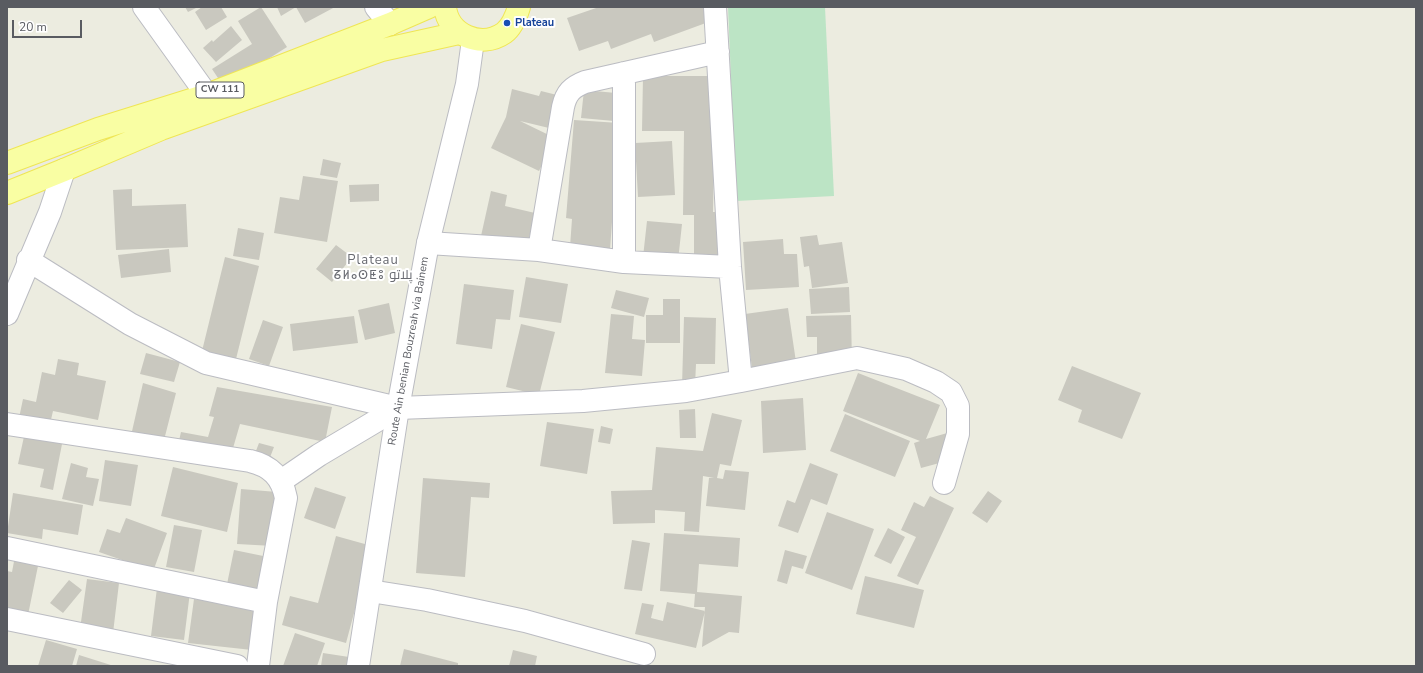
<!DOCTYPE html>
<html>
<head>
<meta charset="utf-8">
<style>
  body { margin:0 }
  #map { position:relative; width:1423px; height:673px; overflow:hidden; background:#ecece0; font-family:"Nunito Sans",sans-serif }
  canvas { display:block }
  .frame { position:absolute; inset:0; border:8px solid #595b61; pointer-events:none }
  .scale { position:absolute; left:12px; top:20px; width:70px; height:18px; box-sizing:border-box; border:2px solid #595b61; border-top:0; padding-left:5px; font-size:12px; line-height:14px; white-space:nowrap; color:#595b61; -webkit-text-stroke:3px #fff; paint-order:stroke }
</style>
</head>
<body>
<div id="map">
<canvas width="1423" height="673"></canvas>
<div class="frame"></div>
<div class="scale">20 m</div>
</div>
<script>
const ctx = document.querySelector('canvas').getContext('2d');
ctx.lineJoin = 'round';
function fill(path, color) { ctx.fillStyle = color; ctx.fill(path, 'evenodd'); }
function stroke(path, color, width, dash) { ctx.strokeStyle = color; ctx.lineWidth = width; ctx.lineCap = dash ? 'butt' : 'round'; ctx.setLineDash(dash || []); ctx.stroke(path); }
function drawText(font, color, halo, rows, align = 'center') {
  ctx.font = font + ' "Nunito Sans",Cairo,"Noto Sans Tifinagh",sans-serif'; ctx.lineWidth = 4; ctx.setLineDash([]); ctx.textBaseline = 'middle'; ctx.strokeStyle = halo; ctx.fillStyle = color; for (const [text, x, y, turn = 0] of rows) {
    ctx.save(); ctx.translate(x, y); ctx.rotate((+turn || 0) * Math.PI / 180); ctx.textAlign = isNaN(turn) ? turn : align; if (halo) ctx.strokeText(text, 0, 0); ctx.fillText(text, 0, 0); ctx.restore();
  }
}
const green = new Path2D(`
  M 728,7 L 825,7 L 834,196 L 736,201 Z`);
const building = new Path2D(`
  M 185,7 L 198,7 L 188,12 Z
  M 202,7 L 221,7 L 227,17 L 206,30 L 195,12 Z
  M 261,7 L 287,47 L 224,87 L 212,69 L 252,44 L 238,21 Z
  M 277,7 L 335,7 L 305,23 L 296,7 L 281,16 Z
  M 599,7 L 709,7 L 714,20 L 654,42 L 651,34 L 611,49 L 608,41 L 579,51 L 567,18 Z
  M 231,26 L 242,40 L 216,62 L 203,48 L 212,40 L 213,42 Z
  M 643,76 L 715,76 L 713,212 L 723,212 L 722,256 L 694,256 L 694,215 L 683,215 L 684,131 L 642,131 Z
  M 512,89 L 539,96 L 541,91 L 557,95 L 549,128 L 520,121 L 555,138 L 539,171 L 491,148 L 506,117 Z
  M 584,90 L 616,93 L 614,121 L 581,118 Z
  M 574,120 L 619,123 L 610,250 L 570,247 L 572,219 L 566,218 Z
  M 672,141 L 675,195 L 638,197 L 635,143 Z
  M 323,159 L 341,163 L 337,178 L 320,175 Z
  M 303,176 L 338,181 L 327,242 L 274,233 L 280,197 L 299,200 Z
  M 379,184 L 379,201 L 350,202 L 349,185 Z
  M 132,189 L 132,206 L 186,204 L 188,247 L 116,250 L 113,190 Z
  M 491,191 L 507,195 L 505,206 L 535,213 L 527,247 L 481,236 Z
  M 647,221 L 682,224 L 678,261 L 643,257 Z
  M 238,228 L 264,233 L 259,260 L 233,256 Z
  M 817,235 L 819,245 L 842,242 L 848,283 L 812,288 L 809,266 L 804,267 L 800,237 Z
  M 783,239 L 784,254 L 797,254 L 799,287 L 746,290 L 743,242 Z
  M 336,245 L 352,257 L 332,282 L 316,269 Z
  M 169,249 L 171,272 L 121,278 L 118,255 Z
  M 225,257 L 259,266 L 236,359 L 202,351 Z
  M 526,277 L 568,284 L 561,323 L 519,317 Z
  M 464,284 L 514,290 L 510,320 L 496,319 L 492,349 L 456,344 Z
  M 849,287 L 850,312 L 811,314 L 809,289 Z
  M 616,290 L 649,298 L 644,317 L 611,308 Z
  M 663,299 L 680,299 L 680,343 L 646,343 L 646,315 L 663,315 Z
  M 389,303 L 395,333 L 365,340 L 358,310 Z
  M 788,308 L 796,362 L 752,368 L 745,314 Z
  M 611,314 L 634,316 L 632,339 L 645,340 L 642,376 L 605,373 Z
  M 851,315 L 852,364 L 817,365 L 817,337 L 807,337 L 806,316 Z
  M 354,316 L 358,343 L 293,351 L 290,324 Z
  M 684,317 L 716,318 L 715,364 L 696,364 L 695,386 L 682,386 Z
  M 263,320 L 283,327 L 269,366 L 249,359 Z
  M 521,324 L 555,332 L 539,395 L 506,387 Z
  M 146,353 L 180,362 L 174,382 L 140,374 Z
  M 58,359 L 79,363 L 77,375 L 106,381 L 98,420 L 53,411 L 50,424 L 19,418 L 23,399 L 36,402 L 42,372 L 55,375 Z
  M 1072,366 L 1141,393 L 1122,439 L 1078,422 L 1082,410 L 1058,400 Z
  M 858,373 L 940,405 L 926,439 L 951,432 L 958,458 L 921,468 L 914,443 L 920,441 L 843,411 Z
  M 143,383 L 176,393 L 163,444 L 130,440 Z
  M 217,387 L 332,407 L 325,442 L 240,424 L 231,455 L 178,445 L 181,432 L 208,437 L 214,417 L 209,416 Z
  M 803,398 L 806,450 L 763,453 L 761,401 Z
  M 695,409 L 696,438 L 680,438 L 679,410 Z
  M 712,413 L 742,420 L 731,466 L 720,464 L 717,478 L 723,479 L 725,470 L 749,472 L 745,510 L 706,506 L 709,478 L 714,478 L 703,476 L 699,532 L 684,531 L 685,512 L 655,510 L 655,523 L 613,524 L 611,491 L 652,490 L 656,447 L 703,451 Z
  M 845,414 L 910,441 L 895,477 L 830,451 Z
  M 547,422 L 594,429 L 587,474 L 540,466 Z
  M 601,426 L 613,429 L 610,444 L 598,442 Z
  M 25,432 L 63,439 L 53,490 L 40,487 L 44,469 L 18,464 Z
  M 259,443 L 274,447 L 269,460 L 254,456 Z
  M 105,460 L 138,465 L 131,506 L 99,501 Z
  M 71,463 L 88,468 L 86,477 L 99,479 L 93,506 L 62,499 Z
  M 810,463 L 838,474 L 827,505 L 811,499 L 798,533 L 778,526 L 787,500 L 795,503 Z
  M 173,467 L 238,483 L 227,532 L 161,516 Z
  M 423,478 L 490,483 L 489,498 L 471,497 L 465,577 L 416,573 Z
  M 315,487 L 346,497 L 335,529 L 304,518 Z
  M 241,489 L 277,492 L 273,546 L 237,544 Z
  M 988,491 L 1002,501 L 987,523 L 972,513 Z
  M 13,493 L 83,505 L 78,535 L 43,529 L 42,539 L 7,533 Z
  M 930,496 L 954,508 L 918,585 L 897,576 L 916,537 L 901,530 L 914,502 L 924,507 Z
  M 827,512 L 874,529 L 852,590 L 805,573 Z
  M 126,518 L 167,533 L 151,577 L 123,567 L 125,561 L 99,552 L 107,529 L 120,533 Z
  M 174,525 L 202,530 L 194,572 L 166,567 Z
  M 888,528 L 905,537 L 891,564 L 874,556 Z
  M 664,533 L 740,538 L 738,567 L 699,564 L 697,592 L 742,596 L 739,633 L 729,632 L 702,647 L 705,607 L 694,607 L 695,594 L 660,591 Z
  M 336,536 L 372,546 L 346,643 L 282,625 L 290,596 L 318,603 Z
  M 632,540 L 650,543 L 642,591 L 624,589 Z
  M 234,550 L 268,557 L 260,596 L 226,589 Z
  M 785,550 L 807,556 L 803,569 L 792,566 L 787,584 L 777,581 Z
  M 15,556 L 39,561 L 28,615 L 7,611 L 7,571 L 12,572 Z
  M 865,576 L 924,590 L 914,628 L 856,614 Z
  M 87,579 L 119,583 L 113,633 L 80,629 Z
  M 69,580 L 82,590 L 63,613 L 50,603 Z
  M 157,588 L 190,592 L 184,640 L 151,636 Z
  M 194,599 L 258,608 L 252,650 L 188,643 Z
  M 667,602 L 705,611 L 696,648 L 635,634 L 642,603 L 654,605 L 651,618 L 663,621 Z
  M 295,633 L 325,643 L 317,666 L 283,666 Z
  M 46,640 L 77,649 L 72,666 L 38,666 Z
  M 404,649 L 458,663 L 458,666 L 400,666 Z
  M 513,650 L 537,656 L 535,666 L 509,666 Z
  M 323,653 L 349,657 L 348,666 L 321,666 Z
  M 79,655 L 114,666 L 76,666 Z`);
const minor = new Path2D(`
  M 144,7 L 207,95
  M 376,7 L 390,24
  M 428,243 L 539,250 L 624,262 L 730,267
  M 539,250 L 563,107 C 566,93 572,87 585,82 L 718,52
  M 28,260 L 130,324 L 206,363 L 398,408 L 583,401 L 686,391 L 741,381 L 730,267 L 715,7
  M 624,262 L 624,73
  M 7,314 L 50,212 L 64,170
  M 741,381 L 857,358 L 906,369 L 936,382 L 951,392 L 958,406 L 958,434 L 944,483
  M 7,424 L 250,461 C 271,466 282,477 286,498 L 266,602 L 258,666
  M 281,481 L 319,455 L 398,408
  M 7,548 L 266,602
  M 370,591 L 427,600 L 525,621 L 644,654
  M 7,619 L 237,666`);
const tertiary = new Path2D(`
  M 358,666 L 398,408 L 428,243 L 467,84 L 473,40`);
const primary = new Path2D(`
  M 445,7 C 448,35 481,49 504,33 C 512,27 516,17 519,7
  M 7,163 L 98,129 L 207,95 L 390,24 L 429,7
  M 7,193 L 64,170 L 161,129 L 382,50 L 459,33`);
const markers = [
  [507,23,4,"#1a4fb4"]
];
const shields = [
  [220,90,48]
];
const shieldNames = [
  ["CW 111",220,90]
];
const transitNames = [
  ["Plateau",515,23]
];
const streetNames = [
  ["Route Ain benian Bouzreah via Bainem",409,351,-80]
];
const quarterNames = [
  ["Plateau",373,261],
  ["ⵒⵍⴰⵙⵟⵓ پلاتو",373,276]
];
fill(green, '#bce4c5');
fill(building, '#c9c8bf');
stroke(minor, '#bbbcc2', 24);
stroke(tertiary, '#bbbcc2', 24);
stroke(primary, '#efe655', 24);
stroke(minor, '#fff', 22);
stroke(tertiary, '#fff', 22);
stroke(primary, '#f9fea3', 22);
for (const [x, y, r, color] of markers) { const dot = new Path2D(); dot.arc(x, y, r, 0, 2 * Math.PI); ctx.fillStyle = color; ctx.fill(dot); stroke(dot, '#fff', 1.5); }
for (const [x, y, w] of shields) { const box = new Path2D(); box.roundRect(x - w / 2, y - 8, w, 16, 3); ctx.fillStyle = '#fff'; ctx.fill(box); stroke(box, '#595b61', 1); }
drawText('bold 10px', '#595b61', null, shieldNames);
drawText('bold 11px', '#164399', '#fff', transitNames, 'left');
drawText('11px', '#595b61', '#fff', streetNames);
ctx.letterSpacing = '1px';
drawText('13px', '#6a6c73', '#fff', quarterNames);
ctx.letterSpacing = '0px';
</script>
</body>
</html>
